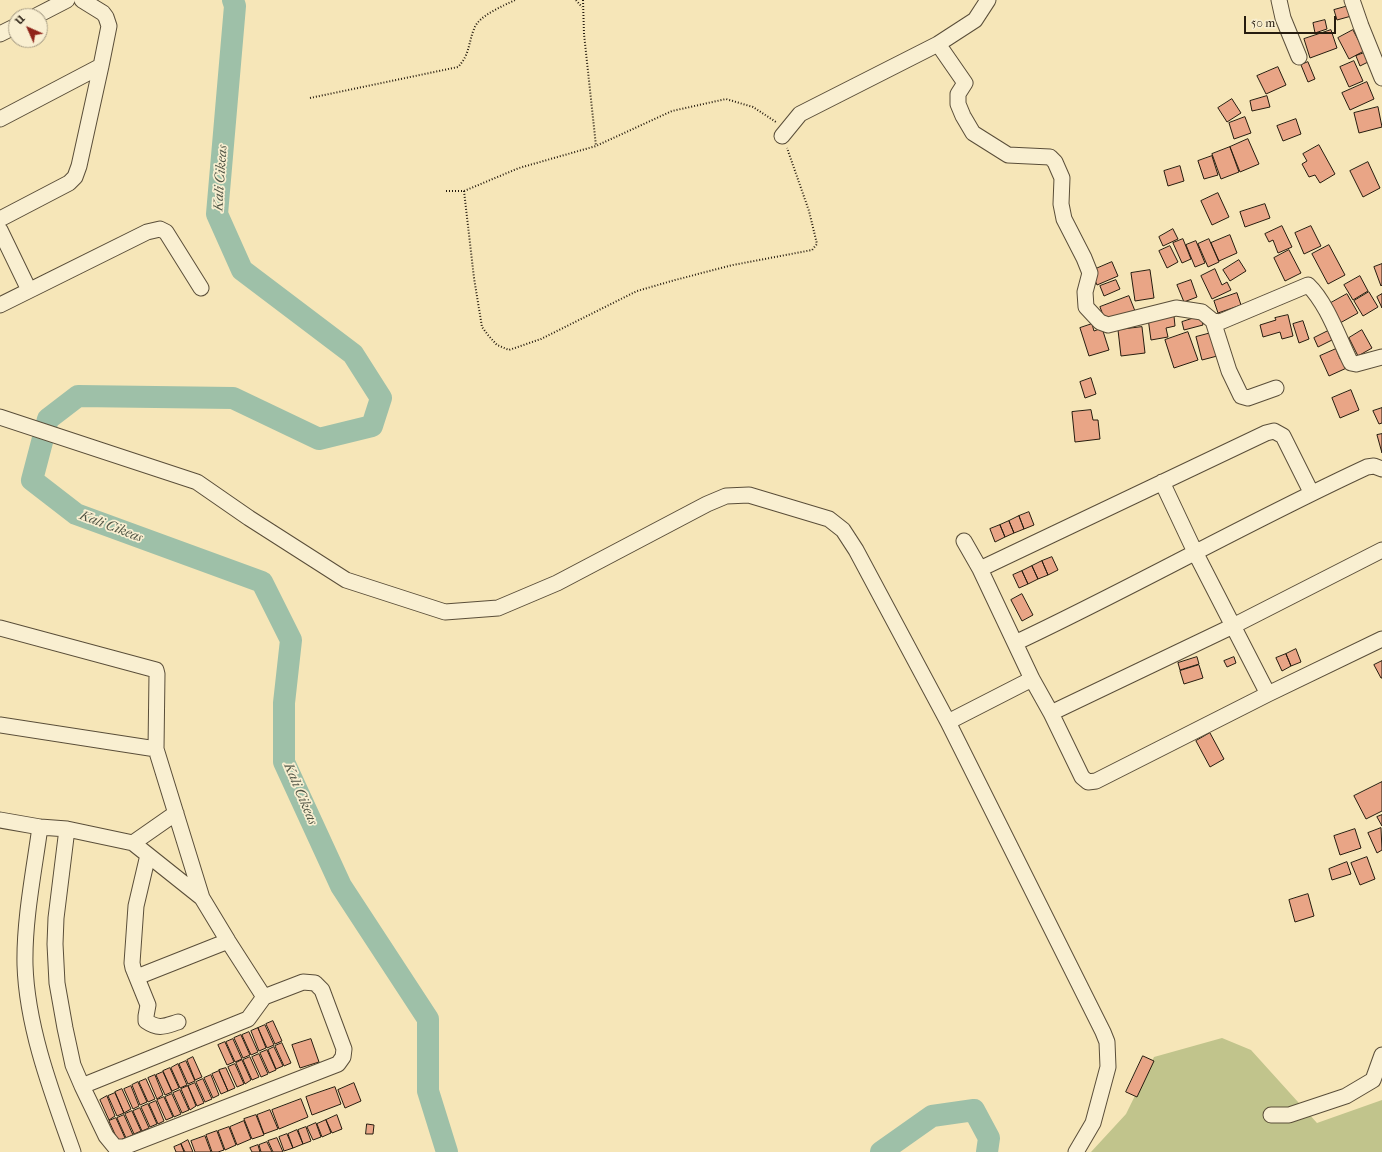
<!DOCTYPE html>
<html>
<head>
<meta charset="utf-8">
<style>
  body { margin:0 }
  #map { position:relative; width:1382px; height:1152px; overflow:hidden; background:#f6e6b8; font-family:"IM FELL French Canon",serif }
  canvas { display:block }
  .north { position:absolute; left:8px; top:8px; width:40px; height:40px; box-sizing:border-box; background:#f9efd1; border:1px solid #a59b83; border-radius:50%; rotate:315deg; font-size:11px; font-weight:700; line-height:16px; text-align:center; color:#261c0f }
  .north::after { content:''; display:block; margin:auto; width:14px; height:18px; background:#8f2418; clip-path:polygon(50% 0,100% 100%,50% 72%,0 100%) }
  .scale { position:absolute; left:1244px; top:16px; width:92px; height:18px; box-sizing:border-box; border:2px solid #261c0f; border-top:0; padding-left:5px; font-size:12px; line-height:14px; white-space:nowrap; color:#261c0f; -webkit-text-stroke:3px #f9efd1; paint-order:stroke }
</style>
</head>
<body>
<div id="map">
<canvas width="1382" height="1152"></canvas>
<div class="north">U</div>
<div class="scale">50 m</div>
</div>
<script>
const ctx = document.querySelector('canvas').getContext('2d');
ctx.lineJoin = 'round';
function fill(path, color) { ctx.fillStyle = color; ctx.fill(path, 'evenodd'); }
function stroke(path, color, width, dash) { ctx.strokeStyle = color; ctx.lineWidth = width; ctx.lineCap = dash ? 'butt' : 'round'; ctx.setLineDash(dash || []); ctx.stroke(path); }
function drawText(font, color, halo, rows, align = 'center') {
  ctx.font = font + ' "IM FELL French Canon",serif'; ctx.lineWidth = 3.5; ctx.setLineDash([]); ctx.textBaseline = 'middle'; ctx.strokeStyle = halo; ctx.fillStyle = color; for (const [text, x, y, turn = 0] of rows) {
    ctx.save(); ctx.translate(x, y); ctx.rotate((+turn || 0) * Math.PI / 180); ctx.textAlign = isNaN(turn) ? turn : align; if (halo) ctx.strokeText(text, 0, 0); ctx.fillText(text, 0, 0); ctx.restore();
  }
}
const green = new Path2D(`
  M 1222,1038 L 1251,1050 L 1317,1123 L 1382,1100 L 1382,1152 L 1091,1152 L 1126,1114 L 1154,1057 Z`);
const river = new Path2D(`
  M 233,0 L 235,6 L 217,214 L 242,270 L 353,354 L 381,398 L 372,426 L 319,439 L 233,398 L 78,396 L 48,419 L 32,480 L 76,514 L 262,582 L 291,640 L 284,703 L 284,762 L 341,886 L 428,1019 L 428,1091 L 447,1152
  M 881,1152 L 932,1116 L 974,1110 L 989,1138 L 987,1152`);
const building = new Path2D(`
  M 1352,5 L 1355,15 L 1337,20 L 1334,10 Z
  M 1325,20 L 1327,29 L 1315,33 L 1313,23 Z
  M 1331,30 L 1337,48 L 1310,58 L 1304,39 Z
  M 1353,30 L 1364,51 L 1349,59 L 1338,38 Z
  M 1364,53 L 1368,62 L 1360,66 L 1356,56 Z
  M 1354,61 L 1363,81 L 1349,87 L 1340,67 Z
  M 1308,62 L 1315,79 L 1308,82 L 1301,65 Z
  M 1278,67 L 1286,85 L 1266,94 L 1257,76 Z
  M 1367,82 L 1374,99 L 1350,110 L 1342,93 Z
  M 1267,96 L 1270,107 L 1252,111 L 1250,101 Z
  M 1232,99 L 1241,113 L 1227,122 L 1218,108 Z
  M 1378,107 L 1382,127 L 1359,133 L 1354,113 Z
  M 1245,117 L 1251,133 L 1234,139 L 1229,123 Z
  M 1296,119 L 1301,134 L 1283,141 L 1277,126 Z
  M 1248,139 L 1259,164 L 1240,172 L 1230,147 Z
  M 1319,145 L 1335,174 L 1320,183 L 1315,175 L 1309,177 L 1302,164 L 1307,161 L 1303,154 Z
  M 1230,147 L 1239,172 L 1221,179 L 1212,154 Z
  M 1212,156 L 1218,175 L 1204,179 L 1198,161 Z
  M 1368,162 L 1380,188 L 1363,197 L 1350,171 Z
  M 1180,166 L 1184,181 L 1168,186 L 1164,171 Z
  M 1218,193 L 1229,217 L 1212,225 L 1201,201 Z
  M 1265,204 L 1270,218 L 1245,227 L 1240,212 Z
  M 1282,226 L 1292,247 L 1278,253 L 1273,240 L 1269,242 L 1265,234 Z
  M 1311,226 L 1321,246 L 1304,254 L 1295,233 Z
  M 1173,229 L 1178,239 L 1163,246 L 1159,237 Z
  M 1230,235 L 1237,253 L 1219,261 L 1211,243 Z
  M 1183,239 L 1191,259 L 1182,263 L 1173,243 Z
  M 1209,239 L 1219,262 L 1208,267 L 1198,244 Z
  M 1196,241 L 1205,263 L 1195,267 L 1186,245 Z
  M 1329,245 L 1345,275 L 1328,284 L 1312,254 Z
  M 1170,246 L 1178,262 L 1167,268 L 1159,251 Z
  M 1289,250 L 1301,273 L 1285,281 L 1274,258 Z
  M 1239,260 L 1246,271 L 1230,281 L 1223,270 Z
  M 1112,262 L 1118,276 L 1097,285 L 1091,271 Z
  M 1382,264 L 1382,285 L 1381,286 L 1374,267 Z
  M 1215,269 L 1222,285 L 1227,282 L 1231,290 L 1212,299 L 1201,276 Z
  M 1150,270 L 1154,298 L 1135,301 L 1131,273 Z
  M 1360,276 L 1368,291 L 1353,300 L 1344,285 Z
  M 1116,280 L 1120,289 L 1104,296 L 1100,286 Z
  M 1191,280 L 1197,297 L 1184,302 L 1177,285 Z
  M 1369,292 L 1378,307 L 1363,316 L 1354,301 Z
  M 1237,293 L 1241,305 L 1218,313 L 1214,301 Z
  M 1347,294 L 1358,313 L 1340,323 L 1329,304 Z
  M 1382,294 L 1382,308 L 1377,297 Z
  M 1129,296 L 1135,311 L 1106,323 L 1100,307 Z
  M 1288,315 L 1293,336 L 1282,339 L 1280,332 L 1263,337 L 1260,325 L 1276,320 L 1275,318 Z
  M 1174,316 L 1175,326 L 1166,328 L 1168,337 L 1151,340 L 1148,318 Z
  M 1201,316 L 1203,325 L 1184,330 L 1182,322 Z
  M 1303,321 L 1309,339 L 1299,343 L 1293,324 Z
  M 1092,324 L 1094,331 L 1102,328 L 1109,350 L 1089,356 L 1080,328 Z
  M 1142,327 L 1145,353 L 1121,356 L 1118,330 Z
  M 1362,330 L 1372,348 L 1358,356 L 1349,338 Z
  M 1328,331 L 1332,340 L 1318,347 L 1314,338 Z
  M 1188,332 L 1198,360 L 1174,368 L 1165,340 Z
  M 1215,332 L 1221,355 L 1202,360 L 1196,337 Z
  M 1336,349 L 1340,359 L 1346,356 L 1351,366 L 1329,376 L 1320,356 Z
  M 1091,378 L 1096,394 L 1085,398 L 1080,382 Z
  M 1351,390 L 1359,410 L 1340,418 L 1332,398 Z
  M 1382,408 L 1382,423 L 1379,424 L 1373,411 Z
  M 1091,410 L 1093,420 L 1098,420 L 1100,439 L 1075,442 L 1072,412 Z
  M 1382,434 L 1382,453 L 1377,435 Z
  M 1029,512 L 1034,525 L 1024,529 L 1019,516 Z
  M 1019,516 L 1024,529 L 1014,533 L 1009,521 Z
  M 1009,521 L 1014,533 L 1005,537 L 1000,525 Z
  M 1000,525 L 1005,537 L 995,542 L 990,529 Z
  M 1052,557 L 1058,570 L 1048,575 L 1042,561 Z
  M 1042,561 L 1048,575 L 1038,579 L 1032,566 Z
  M 1032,566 L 1038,579 L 1028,584 L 1022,571 Z
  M 1022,571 L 1028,584 L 1019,588 L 1013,575 Z
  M 1022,594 L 1033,615 L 1022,621 L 1011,600 Z
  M 1296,649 L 1301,662 L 1291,666 L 1286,654 Z
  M 1286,654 L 1291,666 L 1282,671 L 1276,658 Z
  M 1197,657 L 1199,664 L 1180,670 L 1178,663 Z
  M 1234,657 L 1236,663 L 1227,667 L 1224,661 Z
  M 1382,661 L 1382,678 L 1381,678 L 1374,665 Z
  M 1199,665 L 1203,678 L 1184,684 L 1180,671 Z
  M 1210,733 L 1224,759 L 1210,767 L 1196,741 Z
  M 1382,782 L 1382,811 L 1366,819 L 1354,796 Z
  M 1382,815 L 1382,826 L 1377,817 Z
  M 1381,828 L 1382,850 L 1377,853 L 1368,833 Z
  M 1355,829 L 1361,848 L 1340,855 L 1334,836 Z
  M 1367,857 L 1375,879 L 1360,885 L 1351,863 Z
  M 1347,862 L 1351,874 L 1332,880 L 1329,869 Z
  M 1308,894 L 1314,916 L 1295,922 L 1289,900 Z
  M 273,1021 L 282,1041 L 275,1044 L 266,1024 Z
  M 265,1025 L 274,1045 L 267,1048 L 258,1028 Z
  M 258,1028 L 266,1048 L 259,1051 L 251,1031 Z
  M 249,1032 L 258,1052 L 251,1055 L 242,1035 Z
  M 241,1035 L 250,1055 L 243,1058 L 234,1038 Z
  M 233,1039 L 242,1059 L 235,1062 L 226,1042 Z
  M 311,1039 L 319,1062 L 300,1068 L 292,1045 Z
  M 225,1042 L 234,1062 L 227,1065 L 218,1045 Z
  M 282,1043 L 291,1063 L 284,1066 L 275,1046 Z
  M 274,1047 L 283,1066 L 276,1069 L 268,1050 Z
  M 267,1050 L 276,1070 L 269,1073 L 260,1053 Z
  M 259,1054 L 268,1074 L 261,1077 L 252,1057 Z
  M 1143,1056 L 1154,1061 L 1137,1097 L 1126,1092 Z
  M 193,1057 L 202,1077 L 195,1080 L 187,1060 Z
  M 250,1057 L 259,1077 L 252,1080 L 243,1060 Z
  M 242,1060 L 251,1080 L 245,1084 L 236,1063 Z
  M 186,1061 L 195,1081 L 188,1084 L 179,1064 Z
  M 178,1064 L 187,1085 L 180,1088 L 171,1068 Z
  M 235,1064 L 244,1084 L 237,1087 L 228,1067 Z
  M 170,1068 L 179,1088 L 172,1091 L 163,1071 Z
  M 226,1068 L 235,1088 L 228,1091 L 219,1070 Z
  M 219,1071 L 228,1091 L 221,1094 L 212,1074 Z
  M 163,1072 L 172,1092 L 165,1095 L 156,1075 Z
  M 155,1075 L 163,1095 L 157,1099 L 148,1078 Z
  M 211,1075 L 219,1095 L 213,1098 L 204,1078 Z
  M 146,1079 L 155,1099 L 148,1102 L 139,1082 Z
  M 203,1079 L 212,1099 L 205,1102 L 196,1082 Z
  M 138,1082 L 147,1102 L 140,1105 L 132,1085 Z
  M 195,1083 L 204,1103 L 197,1106 L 188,1086 Z
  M 354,1083 L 361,1101 L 345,1108 L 338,1090 Z
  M 131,1086 L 139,1106 L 133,1109 L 124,1089 Z
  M 188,1086 L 196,1106 L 190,1110 L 181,1089 Z
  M 335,1087 L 341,1104 L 312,1115 L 306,1097 Z
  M 122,1089 L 131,1109 L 124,1113 L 115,1092 Z
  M 180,1090 L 189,1110 L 182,1113 L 173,1093 Z
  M 115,1093 L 124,1113 L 117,1116 L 108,1096 Z
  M 172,1094 L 181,1114 L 174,1117 L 165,1097 Z
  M 107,1096 L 115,1116 L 109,1120 L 100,1100 Z
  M 164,1097 L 173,1117 L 166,1120 L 157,1100 Z
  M 301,1099 L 308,1117 L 279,1129 L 272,1110 Z
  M 156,1101 L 164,1121 L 158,1124 L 149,1104 Z
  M 148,1104 L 157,1124 L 150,1127 L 141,1107 Z
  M 140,1108 L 149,1128 L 142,1131 L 133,1111 Z
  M 270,1110 L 278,1129 L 264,1134 L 257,1115 Z
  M 132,1111 L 141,1131 L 134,1134 L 125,1114 Z
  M 124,1115 L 133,1135 L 126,1138 L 117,1118 Z
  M 256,1115 L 264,1135 L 252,1139 L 244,1119 Z
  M 337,1115 L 342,1129 L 332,1133 L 326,1120 Z
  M 116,1118 L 125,1138 L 118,1141 L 109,1121 Z
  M 326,1120 L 331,1133 L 322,1137 L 317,1124 Z
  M 244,1121 L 251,1139 L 237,1145 L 230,1127 Z
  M 316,1123 L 321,1137 L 313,1140 L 307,1127 Z
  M 367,1124 L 374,1125 L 373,1134 L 366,1134 Z
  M 229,1127 L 236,1145 L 225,1150 L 218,1131 Z
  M 306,1127 L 311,1141 L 303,1144 L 298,1130 Z
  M 297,1130 L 303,1144 L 293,1148 L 288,1134 Z
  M 217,1131 L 224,1150 L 218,1152 L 212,1152 L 206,1135 Z
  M 287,1134 L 293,1148 L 284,1151 L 279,1137 Z
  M 205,1136 L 211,1152 L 195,1152 L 191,1141 Z
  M 277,1138 L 283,1152 L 273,1152 L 268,1141 Z
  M 188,1140 L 193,1152 L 185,1152 L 181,1144 Z
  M 267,1142 L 272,1152 L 261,1152 L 259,1145 Z
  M 181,1144 L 184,1152 L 176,1152 L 174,1147 Z
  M 258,1145 L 260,1152 L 252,1152 L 250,1148 Z`);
const path = new Path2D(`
  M 576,0 L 582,7
  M 583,0 L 584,34 L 596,146
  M 310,98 L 458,67 C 470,54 468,44 474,29 C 478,16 503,6 515,0
  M 446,191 L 464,191 L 519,168 L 596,146 L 672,111 L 726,99 L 753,107 L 776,122
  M 464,191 L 474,278 L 482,327 L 488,335 L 497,345 L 509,350 L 541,339 L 637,291 L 675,280 L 733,265 L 812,250 L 817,244 L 809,211 L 787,148`);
const minor = new Path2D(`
  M 1279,0 L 1283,18 L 1299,57
  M 1352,0 L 1361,26 L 1382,78
  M 36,16 L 67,0
  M 0,34 L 16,26
  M 938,44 L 965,83 L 958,94 L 958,104 L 963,116 L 973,133 L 1008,155 L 1050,157 L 1055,162 L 1062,178 L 1061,204 L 1064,219 L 1084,258 L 1090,273 L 1085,292 L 1086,307 L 1100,322 L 1108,325 L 1176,308 L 1202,312 L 1213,321 L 1220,322 L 1308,285 C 1327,303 1339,339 1351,363 L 1356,364 L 1382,357
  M 0,119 L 101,66
  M 782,136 L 800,114 L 938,44 L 975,20 L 988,0
  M 0,219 L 69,183 L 75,177 L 79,166 L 101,66 L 109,26 L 106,17 L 103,13 L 82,0
  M 0,230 L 29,290
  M 0,305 L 147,232 L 160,229 L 166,232 L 201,288
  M 1213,321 L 1229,371 L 1241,396 L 1248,398 L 1276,388
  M 0,417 L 197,482 L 249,518 L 346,580 L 445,612 L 498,608 L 557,583 L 707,504 L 726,496 L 749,495 L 829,519 L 843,530 L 856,550 L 948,722 L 1103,1032 L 1107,1042 L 1108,1067 L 1093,1123 L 1076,1152
  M 1162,482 L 1195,552 L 1268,694
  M 964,541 L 980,569 L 1032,679 L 1051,713 L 1082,777 L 1088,782 L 1096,781 L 1268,694 L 1382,639
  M 980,569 L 1266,433 L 1274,431 L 1283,436 L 1311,492
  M 0,628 L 156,670 L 157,674 L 156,749 L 202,898 L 228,941 L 264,997
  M 1015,643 C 1134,587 1248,522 1367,467 L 1374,466 L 1382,469
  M 1051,713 L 1233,626 L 1382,550
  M 948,722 L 1032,679
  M 0,725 L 156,749
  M 0,820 L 40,827 L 67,829 L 133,843 L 202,898
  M 40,827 C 34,871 24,920 25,965 C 27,1028 52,1093 73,1152
  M 67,829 L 56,918 L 55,944 L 57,983 L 65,1028 L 73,1065 L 82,1086 L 106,1136 L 115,1147 L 124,1147 L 338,1064 L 343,1057 L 344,1049 L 322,990 L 315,983 L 303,982 L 264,997 L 248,1019 L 82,1086
  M 133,843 L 176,813
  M 148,855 L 136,906 L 132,963 L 133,968 L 148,1005 L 146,1016 L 146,1021 C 159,1030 165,1026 178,1022
  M 137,977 L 228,941
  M 1271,1115 L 1289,1115 L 1346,1096 L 1373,1080 L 1382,1055`);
const waterNames = [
  ["Kali Cikeas",221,178,-86],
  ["Kali Cikeas",111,527,21],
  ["Kali Cikeas",300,794,67]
];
fill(green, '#c1c48c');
stroke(river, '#9ec0a8', 22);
fill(building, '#e9a586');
stroke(building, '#261c0f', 1);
stroke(minor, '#5a4e39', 17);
stroke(path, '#261c0f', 2, [1, 2]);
stroke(minor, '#f9efd1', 15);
drawText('italic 14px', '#505545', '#f9efd1', waterNames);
</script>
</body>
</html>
